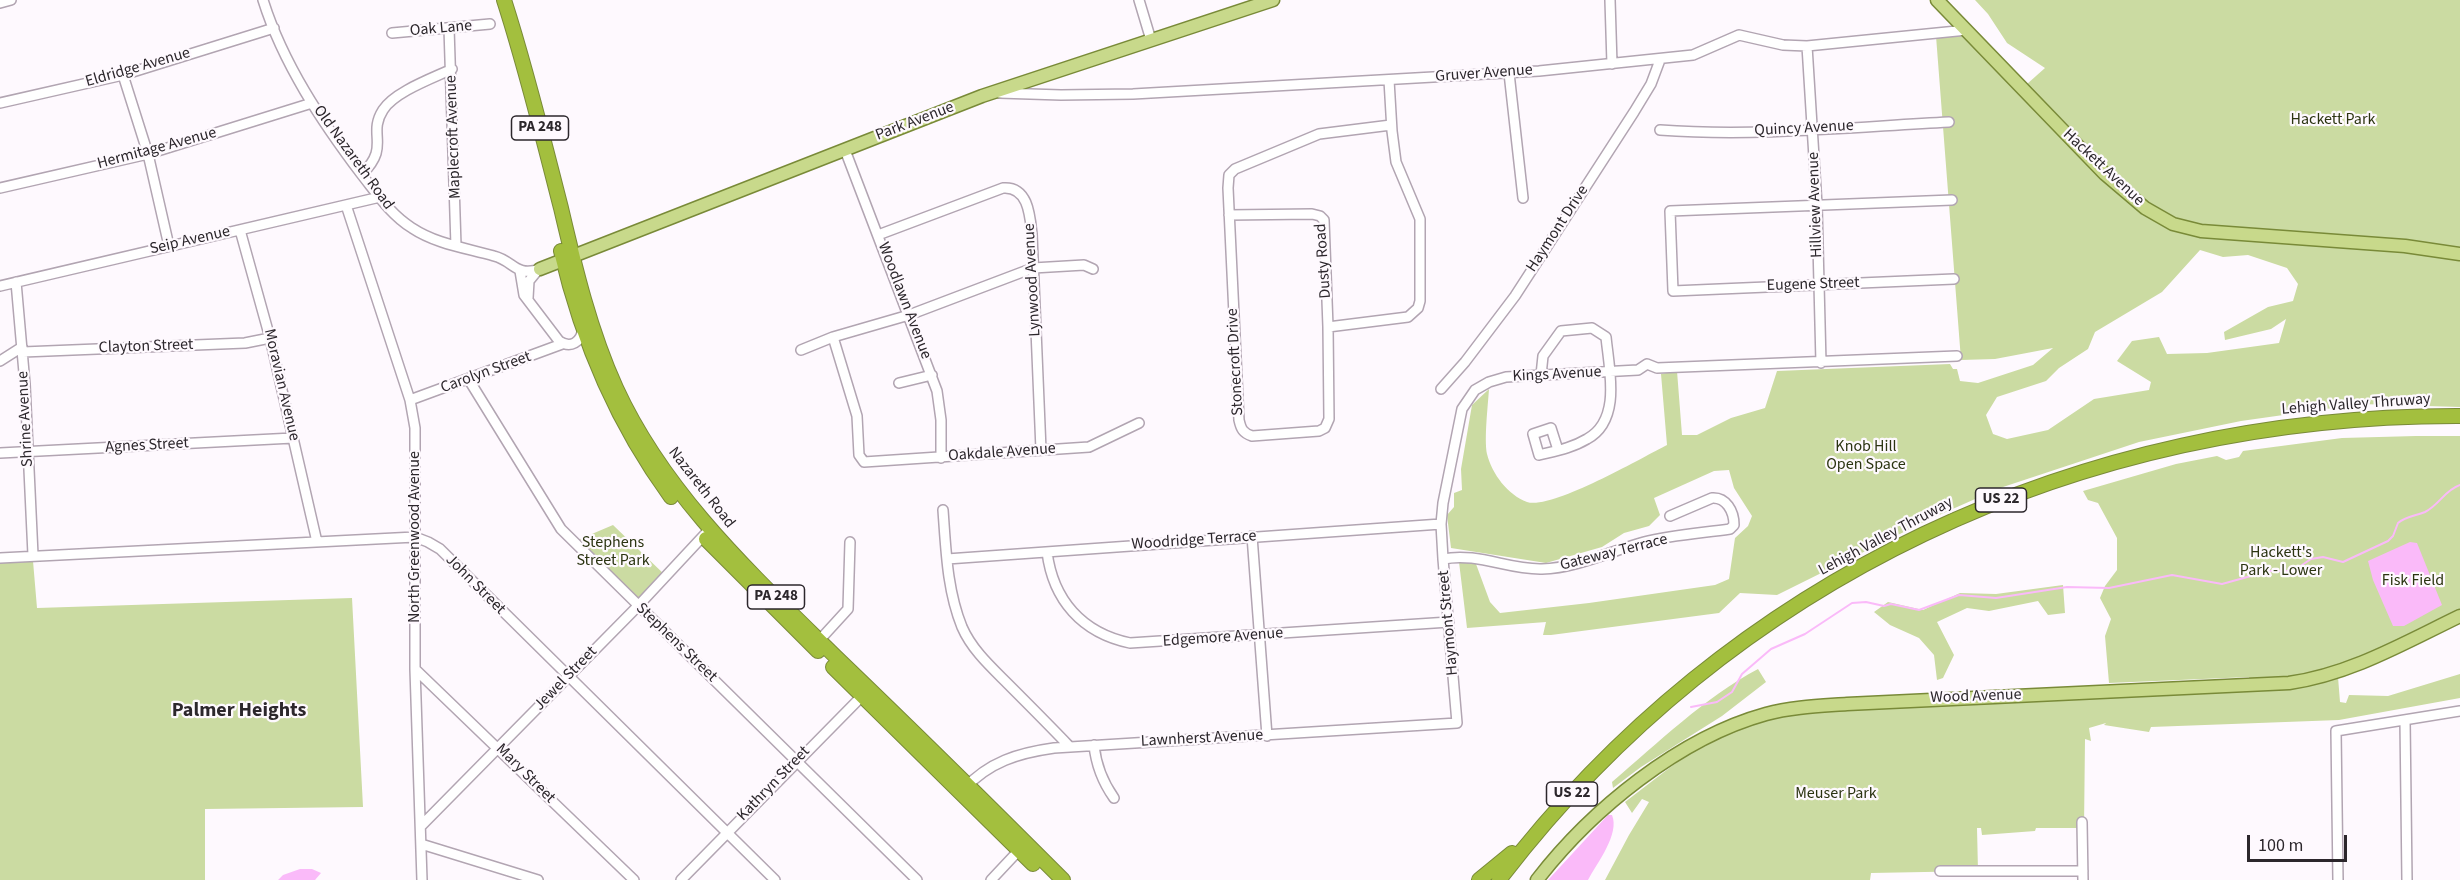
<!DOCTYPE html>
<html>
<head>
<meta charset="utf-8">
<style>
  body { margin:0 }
  #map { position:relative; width:2460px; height:880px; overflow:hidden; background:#fef9fe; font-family:"Source Sans 3",sans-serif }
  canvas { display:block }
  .scale { position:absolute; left:2247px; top:835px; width:100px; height:27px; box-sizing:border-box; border:3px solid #2c272c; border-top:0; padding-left:8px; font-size:18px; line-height:21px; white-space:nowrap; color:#2c272c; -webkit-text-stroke:4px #fef9fe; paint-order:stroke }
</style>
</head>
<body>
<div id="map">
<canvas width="2460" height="880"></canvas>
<div class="scale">100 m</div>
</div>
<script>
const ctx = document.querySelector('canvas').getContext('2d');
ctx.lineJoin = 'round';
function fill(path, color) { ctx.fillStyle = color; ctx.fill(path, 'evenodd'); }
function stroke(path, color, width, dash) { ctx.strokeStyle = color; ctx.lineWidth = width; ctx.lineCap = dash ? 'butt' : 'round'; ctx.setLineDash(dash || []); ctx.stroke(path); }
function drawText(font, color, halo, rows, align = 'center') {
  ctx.font = font + ' "Source Sans 3",sans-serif'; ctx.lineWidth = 4.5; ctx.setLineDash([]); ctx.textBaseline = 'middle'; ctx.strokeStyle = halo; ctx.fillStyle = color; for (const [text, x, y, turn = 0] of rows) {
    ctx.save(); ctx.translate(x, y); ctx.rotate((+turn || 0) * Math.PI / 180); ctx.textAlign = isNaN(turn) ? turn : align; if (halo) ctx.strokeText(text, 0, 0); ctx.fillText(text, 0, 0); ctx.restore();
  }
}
const green = new Path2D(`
  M 1975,0 L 2460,0 L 2460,249 L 2204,237 L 2422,254 L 2460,260 L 2460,407 L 2361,404 L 2241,421 L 2139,442 L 2000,488 L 1930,519 L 1777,595 L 1740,593 L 1719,613 L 1551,635 L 1543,635 L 1546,622 L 1467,628 L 1459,562 L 1476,564 L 1490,602 L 1500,613 L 1589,603 L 1715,585 L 1729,579 L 1735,538 L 1748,526 L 1752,516 L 1734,488 L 1729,470 L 1714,471 L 1654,498 L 1660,515 L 1649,526 L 1624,533 L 1602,547 L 1546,563 L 1451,548 L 1447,515 L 1454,507 L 1454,493 L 1462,490 L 1461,469 L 1472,405 L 1489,389 C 1488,405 1484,439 1487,454 C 1492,474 1508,495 1527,502 C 1552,510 1641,458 1667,445 L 1661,374 L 1677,371 L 1682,435 L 1697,435 L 1731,418 L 1765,408 L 1777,371 L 1950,364 L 1953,369 L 1957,369 L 1960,381 L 1978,383 L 2033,365 L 2053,348 L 1995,359 L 1961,360 L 1936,36 L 1967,30 L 2071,138 L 2076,133 L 2027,84 L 2045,68 L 2007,43 L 1988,14 ZM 2200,250 L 2223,257 L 2248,255 L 2287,268 L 2298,284 L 2293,301 L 2268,307 L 2224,332 L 2225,340 L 2271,329 L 2286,319 L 2279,343 L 2207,353 L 2167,354 L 2159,337 L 2132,341 L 2117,361 L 2151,382 L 2149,390 L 2094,399 L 2048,430 L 2007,439 L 1993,434 L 1986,415 L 1997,397 L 2046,381 L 2059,368 L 2088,349 L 2095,332 L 2162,292 Z
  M 2416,436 L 2460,436 L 2460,609 L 2353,662 L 2292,678 L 2250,681 L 2249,677 L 2109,683 L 2105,636 L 2111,619 L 2100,598 L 2105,586 L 2117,570 L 2117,538 L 2098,503 L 2088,500 L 2083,491 L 2176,464 L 2217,456 L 2226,460 L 2239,457 L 2243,451 L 2342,438 Z
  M 613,525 L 666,576 L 638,606 L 573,542 Z
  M 33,561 L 37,608 L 352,598 L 363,807 L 205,809 L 205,880 L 0,880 L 0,562 Z
  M 2063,585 L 2065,613 L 2048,615 L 2038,601 L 1989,611 L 1967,608 L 1937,622 L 1954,655 L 1943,678 L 1937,680 L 1934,655 L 1919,638 L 1890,625 L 1874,612 L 1888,602 L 1923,610 L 1960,593 L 1996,594 Z
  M 1758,669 L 1766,682 L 1722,716 L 1641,767 L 1613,788 L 1612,782 C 1659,742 1704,698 1758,669 Z
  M 2460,674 L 2460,698 L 2339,720 L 2151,727 L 2149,732 L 2104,725 L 2106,723 L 2089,728 L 2091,741 L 2085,739 L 2084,828 L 2036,828 L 2035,831 L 1982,835 L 1981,828 L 1977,828 L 1978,871 L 1871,873 L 1870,880 L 1605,880 L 1629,835 L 1649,802 L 1642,799 L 1632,813 L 1625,802 L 1681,759 L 1711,742 L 1752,723 L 1803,712 L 2278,689 L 2316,684 L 2338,677 L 2340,702 L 2346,703 L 2349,695 L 2388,696 Z`);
const water = new Path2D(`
  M 2410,542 L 2417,543 L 2442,605 L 2404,626 L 2393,626 L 2373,580 L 2368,561 Z
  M 1608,815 L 1612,815 C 1620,834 1597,863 1588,880 L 1548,880 Z
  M 300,869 L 312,869 L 321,873 L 315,880 L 278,880 L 283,875 Z`);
const stream = new Path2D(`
  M 1691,707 L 1717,702 L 1732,692 L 1742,674 L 1771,649 L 1805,634 L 1852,603 L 1866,602 L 1884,606 L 1891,604 L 1919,610 L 1959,595 L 1996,598 L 2067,587 L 2109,588 L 2172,575 L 2222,584 L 2269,571 L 2293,571 L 2311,559 L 2323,557 L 2343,562 L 2388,541 L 2393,536 L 2398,523 C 2406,516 2416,516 2425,512 C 2439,505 2445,490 2460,485`);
const minor = new Path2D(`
  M 263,0 C 283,64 322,122 362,175 C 377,194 391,215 412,228 C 436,244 466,248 494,256 C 514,261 515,277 540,269
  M 1139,0 L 1151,40
  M 1610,0 L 1612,64
  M 0,3 L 11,0
  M 449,28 L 456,246
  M 392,33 L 490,24
  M 1807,46 L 1817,205 L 1821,363
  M 1509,73 L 1523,198
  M 123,75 L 148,154 L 169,246
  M 999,93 L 1061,95 L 1133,94 L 1539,71 L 1693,55 L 1739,35 L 1783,45 L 1807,46 L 1967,30
  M 0,103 L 123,75 L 274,28
  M 1660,130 C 1755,137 1853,127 1949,122
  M 845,150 L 937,391 L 941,420 L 941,458
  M 362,174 C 391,146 367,135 383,110 C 394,92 433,78 452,69
  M 0,188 L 148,154 L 312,103
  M 1952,200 L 1670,211 L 1673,291 L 1954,279
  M 346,205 L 410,400 L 415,428 L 415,669 L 422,880
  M 1229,215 L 1312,214 L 1320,216 L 1324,220 L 1328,327 L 1329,419 L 1325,428 L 1319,431 L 1252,436 C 1243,433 1241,429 1239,420 L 1228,188 L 1229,175 L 1235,169 L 1319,134 L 1391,125
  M 240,230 L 270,338 L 317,542
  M 878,235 L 1003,188 C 1028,186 1030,215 1032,234 L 1041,450
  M 520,271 L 524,295 L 559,341 C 571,349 581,342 583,329
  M 16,282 L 25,384 L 33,555
  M 0,286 L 380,197
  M 528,298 L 529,281 L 538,270
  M 1328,327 L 1408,317 L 1418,308 L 1420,301 L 1420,219 L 1396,162 L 1392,131 L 1389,80
  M 833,337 L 857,416 L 859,455 L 864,462 L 1089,447 L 1139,423
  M 801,350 L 833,337 L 909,315 L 1033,268 L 1084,265 L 1093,269
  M 23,352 L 245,343 L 270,338
  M 0,361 L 22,347
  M 1541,375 L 1543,356 L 1561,331 L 1592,328 L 1606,337 C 1609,369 1622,420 1587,439 C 1572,448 1555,451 1539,455 L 1533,434 L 1551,428 L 1558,450
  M 469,380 L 561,529 L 917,880
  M 899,383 L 932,375
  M 1441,389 L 1465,362 L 1515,296 L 1634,112 L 1651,84 L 1660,60
  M 410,400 L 562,344
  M 0,453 L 293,438
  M 943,510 C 946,550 947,590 962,627 C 972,650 991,667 1008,684 C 1029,705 1049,725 1069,746
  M 1252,536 L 1267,736
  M 1047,552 C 1053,600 1082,633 1130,643 L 1449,622
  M 0,558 L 415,537 L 428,542 L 440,549 L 775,880
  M 947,559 L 1441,524
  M 1443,559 C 1478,552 1508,570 1542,569 C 1577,568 1611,551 1644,542 C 1671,535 1702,533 1730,529 L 1734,525 C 1734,511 1726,497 1712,498 L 1670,516
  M 816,644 L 848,609 L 850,542
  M 415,669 L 634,880
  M 2405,720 L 2407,880
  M 1094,745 C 1096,765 1102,781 1114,798
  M 964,789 C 989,762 1018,753 1054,748 L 1457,723 L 1443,559 L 1441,524 L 1443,503 L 1462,409 L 1475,390 L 1489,382 L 1506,377 L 1638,370 L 1647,364 L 1657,368 L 1957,356
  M 2082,822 L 2083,880
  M 421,826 L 638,606 L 706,533
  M 421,844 L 538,880
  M 1940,871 L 2083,871
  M 681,880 L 866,692
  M 991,880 L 1022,847
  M 2338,880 L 2336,731 L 2460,711`);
const major = new Path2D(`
  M 1937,0 L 2105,174 L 2145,208 L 2173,224 L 2201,231 L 2405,246 L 2460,254
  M 540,269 L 982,96 L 1273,0
  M 1537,880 C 1591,810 1679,738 1766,714 C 1792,707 1820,706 1847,704 L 2289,683 C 2351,674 2404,643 2460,616`);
const highway = new Path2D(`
  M 504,0 C 526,68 543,138 561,208 C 575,268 590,331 616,388 C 666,497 756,578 840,661 C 915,733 989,806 1063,880
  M 561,251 C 582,341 616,422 671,497
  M 706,539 L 818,651
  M 833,667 L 1033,864
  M 1479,880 L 1512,853
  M 1499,880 C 1730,577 2081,415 2460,416`);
const shields = [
  [540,128,57],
  [2001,500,51],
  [776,597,57],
  [1572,794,51]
];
const shieldNames = [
  ["PA 248",540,128],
  ["US 22",2001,500],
  ["PA 248",776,597],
  ["US 22",1572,794]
];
const streetNames = [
  ["Oak Lane",441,29,-5],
  ["Eldridge Avenue",138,68,-16],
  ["Gruver Avenue",1484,74,-4],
  ["Park Avenue",915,122,-21],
  ["Quincy Avenue",1804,129,-3],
  ["Maplecroft Avenue",454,137,-92],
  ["Hermitage Avenue",157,149,-15],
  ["Old Nazareth Road",353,158,54],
  ["Hackett Avenue",2103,168,43],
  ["Hillview Avenue",1816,205,-92],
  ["Haymont Drive",1558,229,-57],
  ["Seip Avenue",190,241,-13],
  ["Dusty Road",1324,261,-94],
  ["Lynwood Avenue",1033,280,-93],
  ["Eugene Street",1813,285,-2],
  ["Woodlawn Avenue",904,301,69],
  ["Clayton Street",146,347,-2],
  ["Stonecroft Drive",1236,362,-93],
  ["Carolyn Street",486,373,-20],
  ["Kings Avenue",1557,375,-3],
  ["Moravian Avenue",281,385,77],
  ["Lehigh Valley Thruway",2356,405,-4],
  ["Shrine Avenue",26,419,-93],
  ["Agnes Street",147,446,-3],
  ["Oakdale Avenue",1002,453,-4],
  ["Nazareth Road",701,488,52],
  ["North Greenwood Avenue",415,537,-90],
  ["Lehigh Valley Thruway",1886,537,-28],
  ["Woodridge Terrace",1194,541,-4],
  ["Gateway Terrace",1614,553,-14],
  ["John Street",475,585,45],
  ["Haymont Street",1449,623,-95],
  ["Edgemore Avenue",1223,638,-4],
  ["Stephens Street",676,643,44],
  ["Jewel Street",566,679,-46],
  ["Wood Avenue",1976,697,-2],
  ["Lawnherst Avenue",1202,739,-3],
  ["Mary Street",525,774,45],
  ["Kathryn Street",774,784,-46]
];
const parkNames = [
  ["Hackett Park",2333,120],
  ["Knob Hill",1866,447],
  ["Open Space",1866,465],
  ["Stephens",613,543],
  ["Street Park",613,561],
  ["Hackett's",2281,553],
  ["Park - Lower",2281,571],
  ["Fisk Field",2413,581],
  ["Meuser Park",1836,794]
];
const quarterNames = [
  ["Palmer Heights",239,712]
];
fill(green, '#cbdba2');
fill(water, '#fabaf9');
stroke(stream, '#fabaf9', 2);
stroke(minor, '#b2a5b2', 12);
stroke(major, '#798a38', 15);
stroke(highway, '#798a38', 16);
stroke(minor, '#fff', 9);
stroke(major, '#c8d98b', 12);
stroke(highway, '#a3bf3e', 14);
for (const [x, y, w] of shields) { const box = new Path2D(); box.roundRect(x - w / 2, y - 12, w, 24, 4.5); ctx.fillStyle = '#fef9fe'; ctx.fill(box); stroke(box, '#2c272c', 1.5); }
drawText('bold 15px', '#2c272c', null, shieldNames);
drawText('16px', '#2c272c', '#fef9fe', streetNames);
drawText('16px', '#2b3411', '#fef9fe', parkNames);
drawText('bold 20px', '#2c272c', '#fef9fe', quarterNames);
</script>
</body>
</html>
